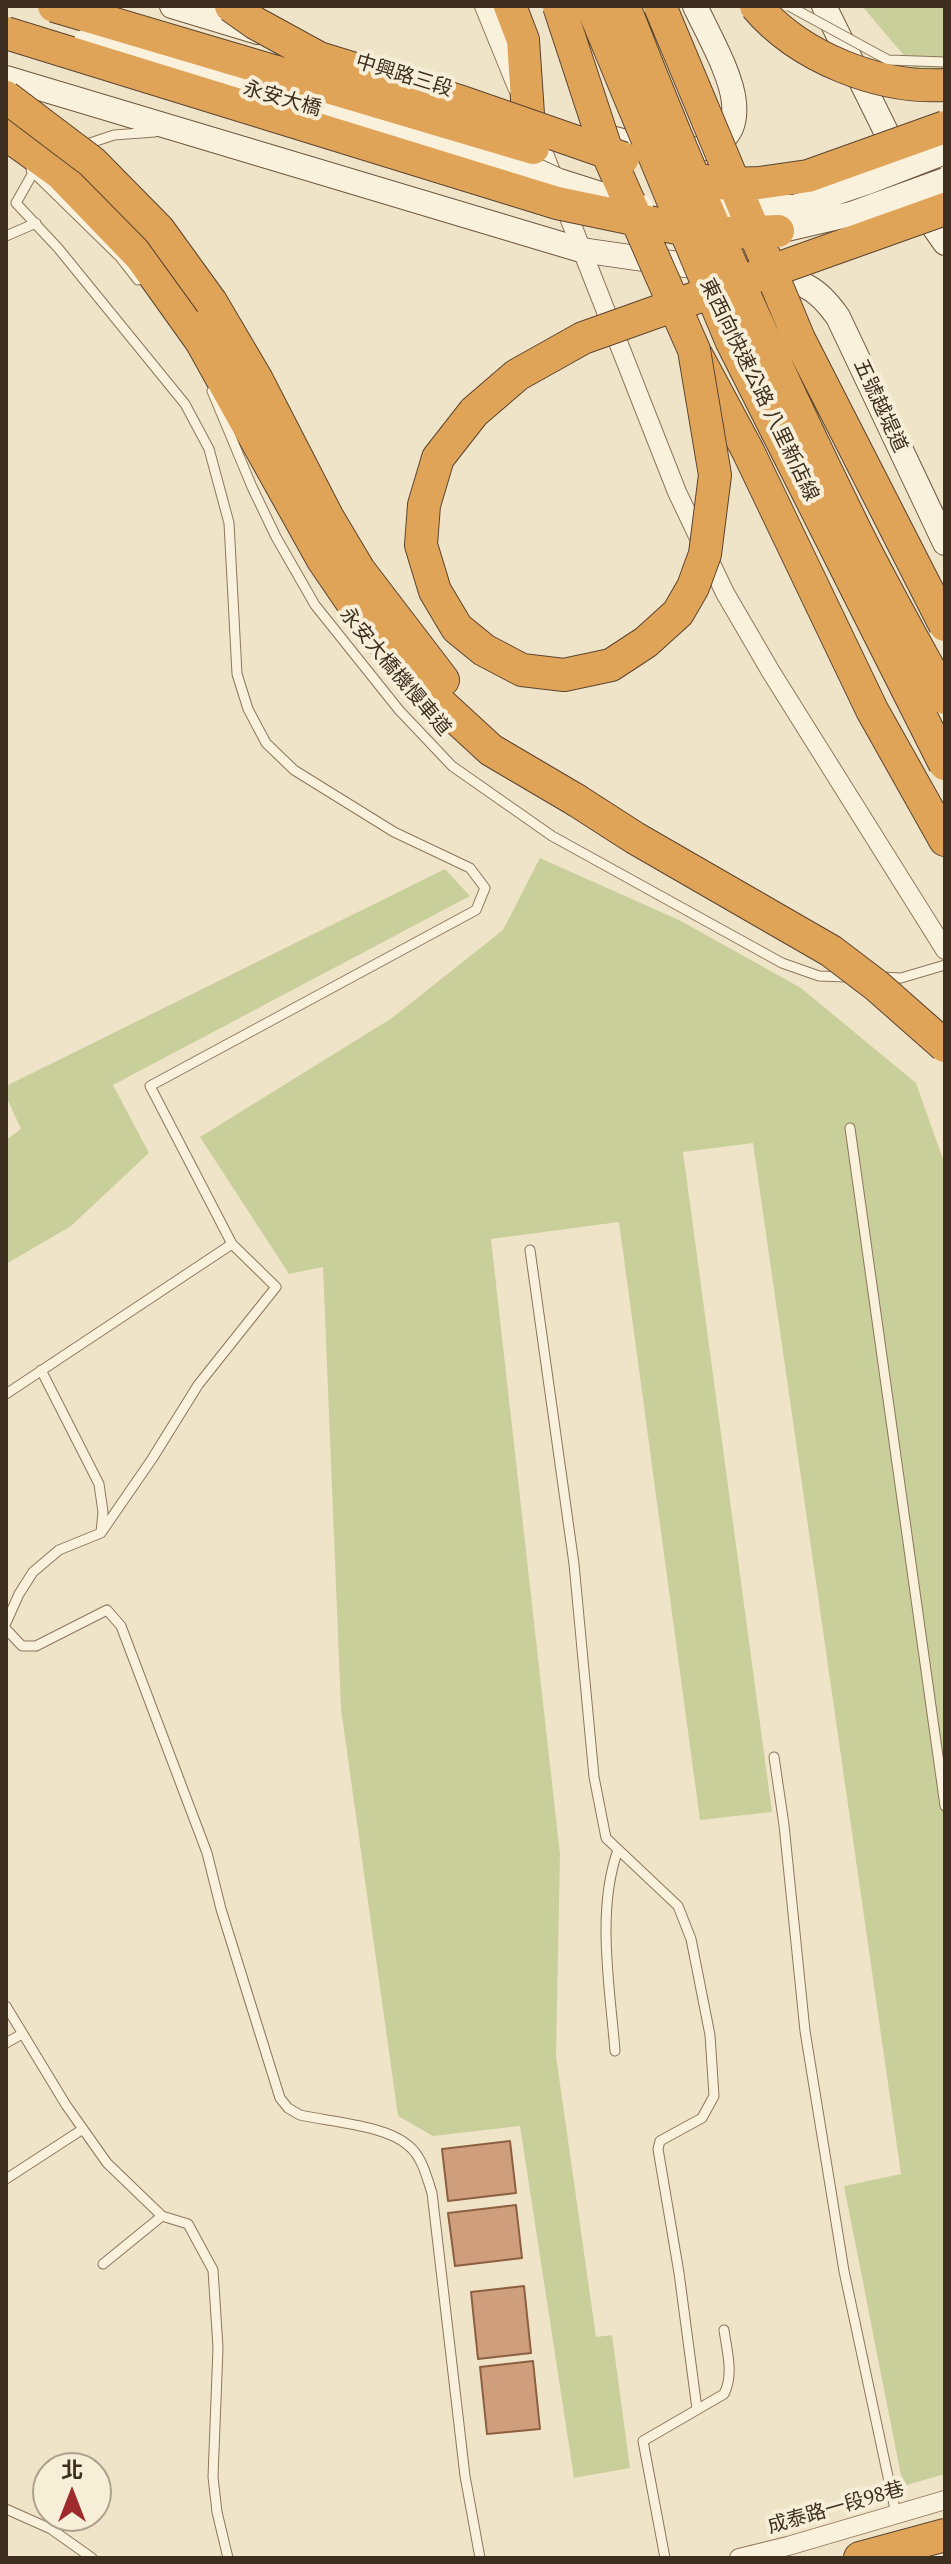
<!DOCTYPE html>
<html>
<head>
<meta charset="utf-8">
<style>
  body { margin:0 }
  #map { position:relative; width:951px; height:2564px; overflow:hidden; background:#f0e4c8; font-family:"PT Serif","Noto Sans TC",serif }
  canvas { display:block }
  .frame { position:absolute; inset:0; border:8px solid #3d2e20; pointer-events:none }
  .north { position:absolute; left:32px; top:2452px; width:80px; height:80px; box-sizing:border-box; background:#f7eed8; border:2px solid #ada18e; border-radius:50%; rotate:0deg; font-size:22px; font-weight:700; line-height:32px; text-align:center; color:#3d2e20 }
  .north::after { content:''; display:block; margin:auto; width:28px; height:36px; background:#9e2a2b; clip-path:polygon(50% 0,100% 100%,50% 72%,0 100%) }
</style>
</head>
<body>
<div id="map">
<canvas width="951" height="2564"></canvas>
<div class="frame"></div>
<div class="north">北</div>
</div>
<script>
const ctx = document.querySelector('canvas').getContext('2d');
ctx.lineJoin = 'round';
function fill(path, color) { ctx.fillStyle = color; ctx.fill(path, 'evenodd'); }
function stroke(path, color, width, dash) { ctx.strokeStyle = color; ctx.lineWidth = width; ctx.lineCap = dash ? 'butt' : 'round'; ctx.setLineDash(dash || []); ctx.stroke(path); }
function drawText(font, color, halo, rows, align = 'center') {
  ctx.font = font + ' "PT Serif","Noto Sans TC",serif'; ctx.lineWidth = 8; ctx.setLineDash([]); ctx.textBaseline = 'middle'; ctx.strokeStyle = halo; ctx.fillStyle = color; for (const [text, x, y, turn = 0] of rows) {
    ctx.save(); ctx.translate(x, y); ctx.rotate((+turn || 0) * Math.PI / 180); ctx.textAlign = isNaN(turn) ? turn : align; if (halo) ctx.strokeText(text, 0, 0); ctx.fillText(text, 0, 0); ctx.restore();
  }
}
const green = new Path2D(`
  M 862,6 L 945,6 L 945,104 Z
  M 540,858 L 681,921 L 801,988 L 916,1083 L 945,1165 L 945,2474 L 903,2486 L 844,2186 L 901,2174 L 753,1143 L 683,1152 L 772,1812 L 700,1820 L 619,1222 L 491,1239 L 560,1854 L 556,2056 L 596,2337 L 612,2335 L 630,2468 L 574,2478 L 520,2126 L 433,2136 L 398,2116 L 341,1709 L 323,1267 L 289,1274 L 200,1137 L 392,1018 L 503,930 Z
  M 445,869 L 470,896 L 113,1085 L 149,1153 L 71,1226 L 6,1264 L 6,1140 L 21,1129 L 6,1096 L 6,1086 Z`);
const building = new Path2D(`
  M 510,2141 L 516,2193 L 448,2201 L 442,2149 Z
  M 516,2205 L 522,2258 L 455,2266 L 448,2213 Z
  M 524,2286 L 531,2353 L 478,2359 L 471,2292 Z
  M 533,2361 L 540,2429 L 487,2434 L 480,2367 Z`);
const lane = new Path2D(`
  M 84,145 L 114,135 L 155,132
  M 31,170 L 120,257 L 138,280
  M 6,236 L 36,223
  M 212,391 L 252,487 L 276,537 L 315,605 L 399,710 L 452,766 L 552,836 L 782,963 L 819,976 L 847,977
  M 882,977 L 901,978 L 945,965
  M 850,1128 L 945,1806
  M 530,1250 L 574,1564 L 594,1777 L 606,1838 L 678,1906 L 691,1939 L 710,2035 L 714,2096 L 702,2118 L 660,2141 L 658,2149 L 679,2273 L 697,2409
  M 41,1370 L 99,1484 L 103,1512 L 101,1532
  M 6,1394 L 232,1244 L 150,1086 L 476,910 L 485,888 L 470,868 L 394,832 L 294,770 L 266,743 L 248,709 L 237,674 L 229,523 L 209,449 L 185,404 L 58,248 L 16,203 L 38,164
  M 6,1623 L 19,1594 L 33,1572 L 59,1550 L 101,1533 L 152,1459 L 198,1385 L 276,1287 L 232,1244
  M 6,1629 L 22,1646 L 36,1646 L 107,1610 L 121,1626 L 207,1853 L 221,1909 L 280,2098 L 288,2108 L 300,2115 C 331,2122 387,2125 410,2147 C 422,2157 427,2178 432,2193 L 465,2476 L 480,2558
  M 774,1757 L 784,1825 L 805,2031 L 844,2271 L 896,2514
  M 6,2006 L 66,2105 L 107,2163 L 162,2216 L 188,2224 L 213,2270 L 218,2348 L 213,2477 L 217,2512 L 228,2558
  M 6,2043 L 22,2034
  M 615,2051 C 610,1988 596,1910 618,1850
  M 6,2179 L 83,2129
  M 103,2264 L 162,2216
  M 6,2509 L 51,2529 L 92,2558
  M 665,2558 L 643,2441 L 724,2394 C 734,2374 727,2352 724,2330`);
const street = new Path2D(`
  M 484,6 L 517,87
  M 537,136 L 677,492 L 725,593 L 771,672 L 945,950
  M 739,2558 L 788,2546 L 945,2500`);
const secondary = new Path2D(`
  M 172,6 L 258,32
  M 824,6 L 900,160
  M 6,78 L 581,250 L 713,269
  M 600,135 C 638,146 741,176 734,103 C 732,75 707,32 695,6
  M 920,201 L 929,220 L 945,243
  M 762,276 C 801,282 814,283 838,317 L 945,543`);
const highway = new Path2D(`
  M 510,6 L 523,40 L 528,114
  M 6,134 L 60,173 L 141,257 L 201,341 L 323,560 L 366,623 L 429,693 L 491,750 L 576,800
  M 211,302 L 257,380 L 328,518 L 359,570 L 443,680
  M 697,356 L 748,451 L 872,710 L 945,840
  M 860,2558 L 945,2535`);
const laneBridge = new Path2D(`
  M 789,6 L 888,60 L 945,62`);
const secondaryBridge = new Path2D(`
  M 86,41 L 537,171 L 559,181 L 641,207
  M 702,207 L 794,207 L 865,183 L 945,152
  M 763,229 L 778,231 L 851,214 L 945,180`);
const highwayBridge = new Path2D(`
  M 54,6 L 533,148
  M 231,6 L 255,23 L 319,58 L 462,102 L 623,158
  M 559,6 L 607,152 L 694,350 L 715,475 L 705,554 L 693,587 L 678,613 L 646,642 L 611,665 L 564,675 L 522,670 L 484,650 L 457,628 L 435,591 L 421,545 L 424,505 L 438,458 L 474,412 L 517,375 L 583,338 L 945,209
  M 592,6 L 731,340 L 945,764
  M 624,6 C 693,185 771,360 856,532 C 884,588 915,643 945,698
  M 660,6 L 799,339 L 945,625
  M 756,6 C 799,57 879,89 945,85
  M 6,33 L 557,203 L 706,234 L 778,231
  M 6,97 L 92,162 L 159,230 L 211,302
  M 678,177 L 727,184 L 759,183 L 808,176 L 945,127
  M 576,800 L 635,838 L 831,951 L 877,986 L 945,1046`);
const streetNames = [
  ["中興路三段",404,76,17],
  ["永安大橋",282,99,16],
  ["東西向快速公路 八里新店線",759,390,64],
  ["五號越堤道",880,406,65],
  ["永安大橋機慢車道",395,672,50],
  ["成泰路一段98巷",836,2508,-16]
];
fill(green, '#c9cf9b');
fill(building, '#cf9f7d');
stroke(building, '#8d5f41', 2);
stroke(lane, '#8d765c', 11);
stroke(street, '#8d765c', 20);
stroke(secondary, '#6f573f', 26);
stroke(highway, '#5b4430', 34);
stroke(lane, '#faf1dc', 9);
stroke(street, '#faf1dc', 18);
stroke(secondary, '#faf1dc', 24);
stroke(highway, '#e0a458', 32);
stroke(laneBridge, '#8d765c', 11, []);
stroke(secondaryBridge, '#6f573f', 26, []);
stroke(highwayBridge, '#5b4430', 34, []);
stroke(laneBridge, '#faf1dc', 9);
stroke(secondaryBridge, '#faf1dc', 24);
stroke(highwayBridge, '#e0a458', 32);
drawText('20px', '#3d2e20', '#f7eed8', streetNames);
</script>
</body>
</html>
